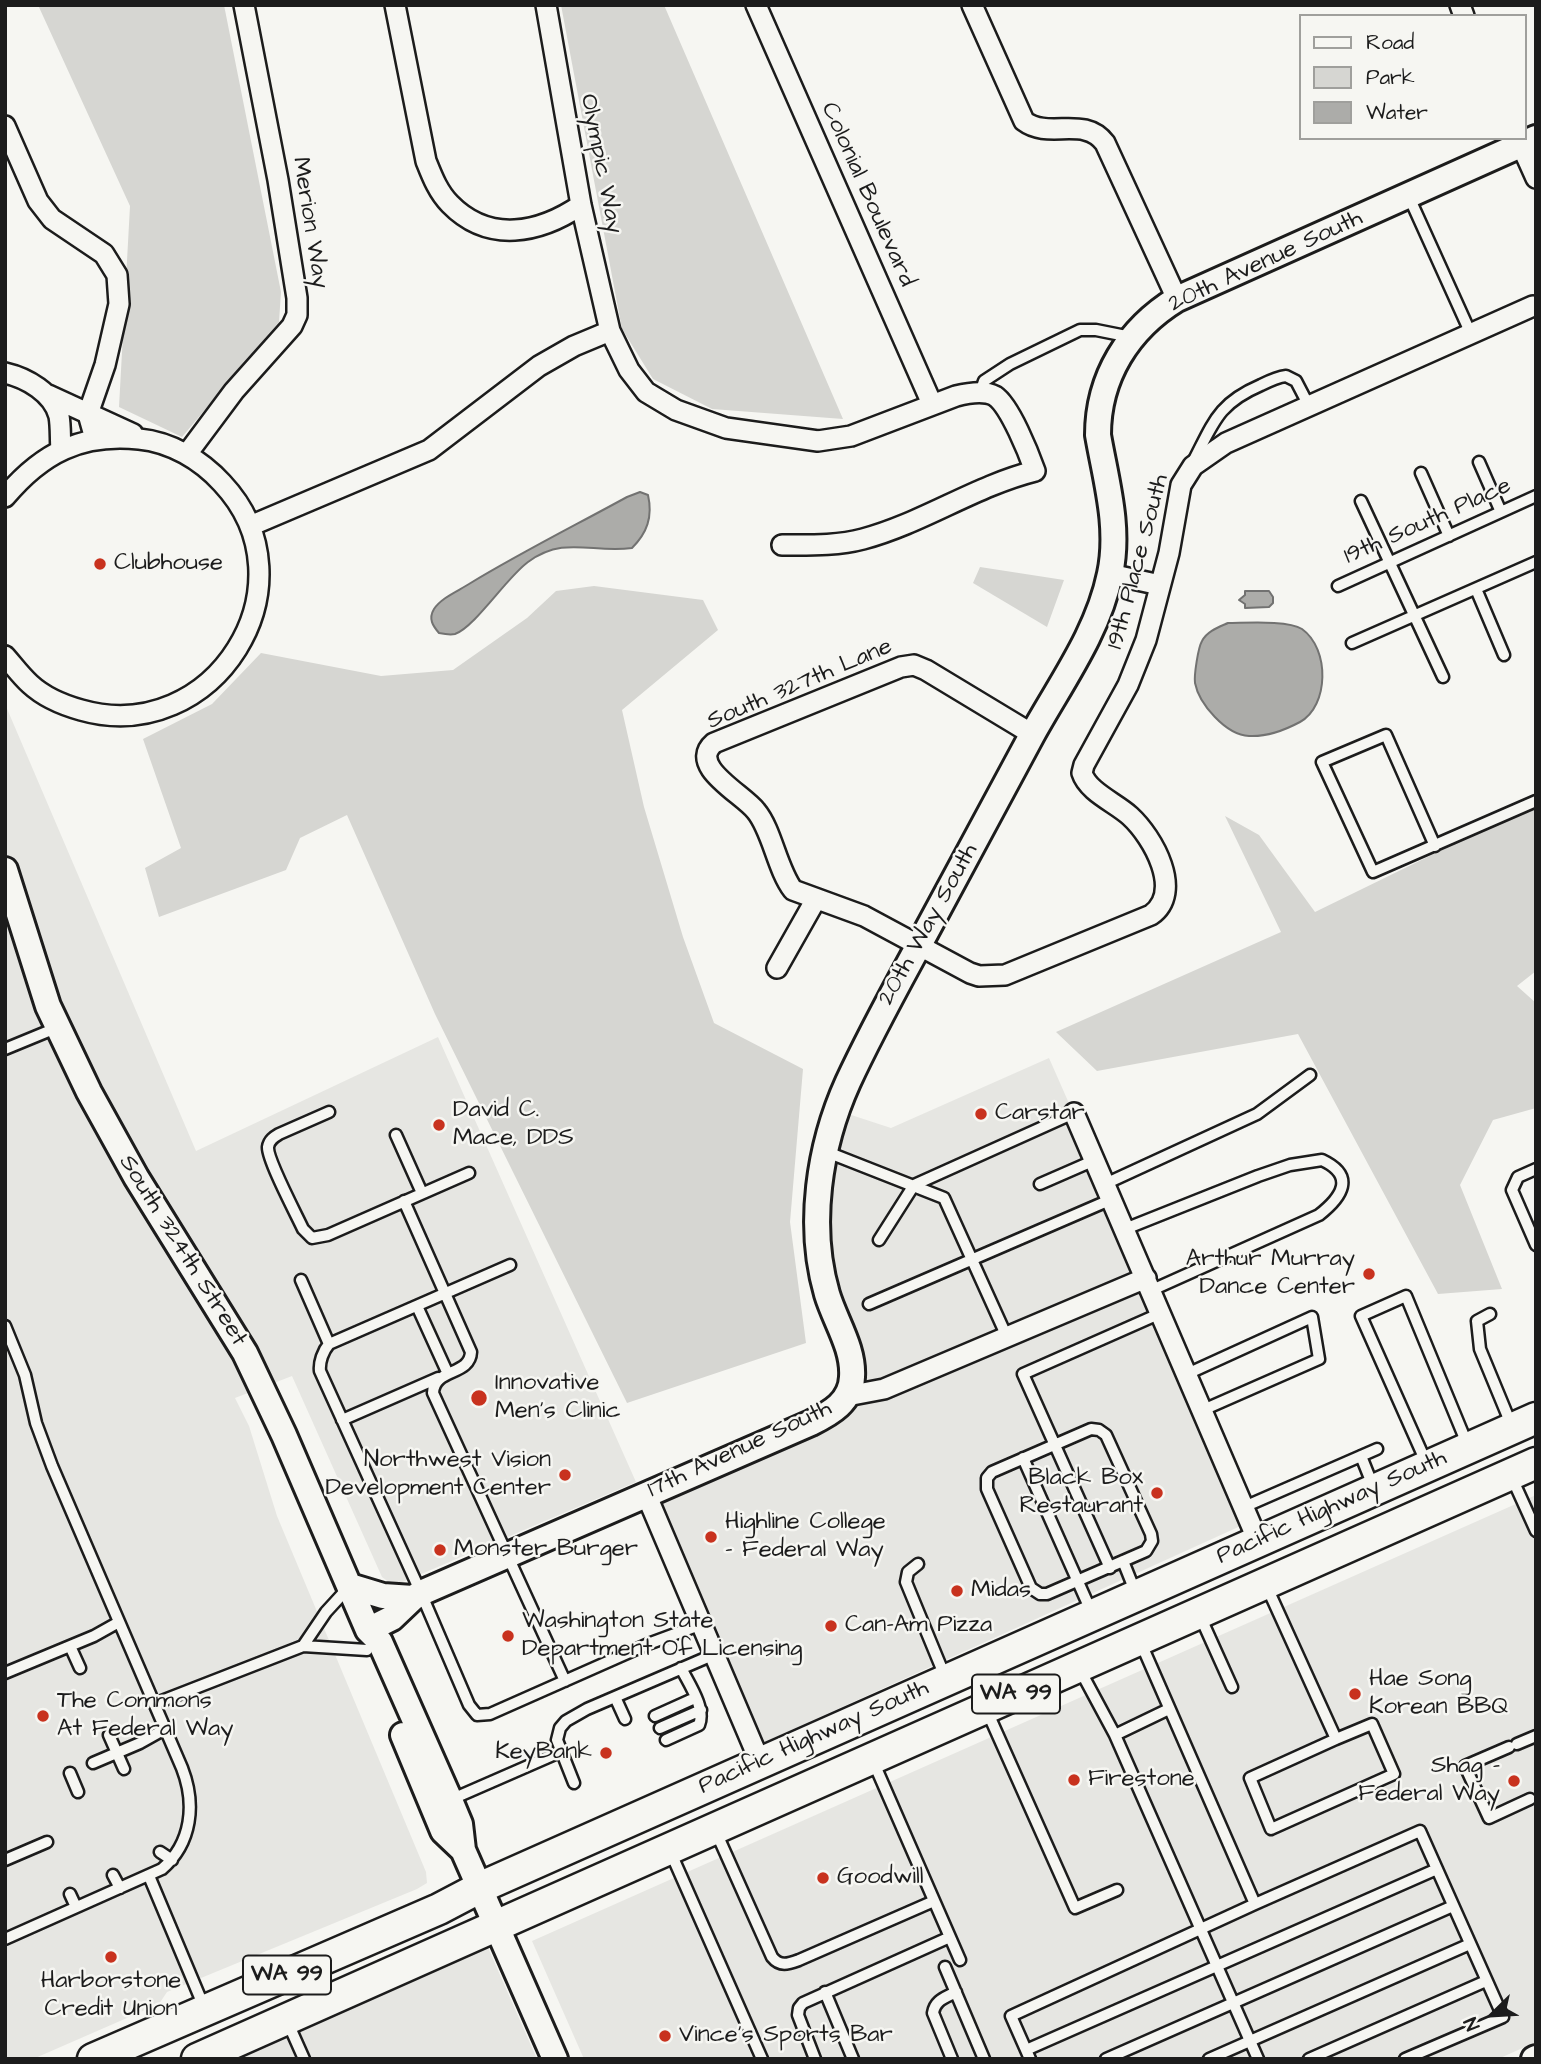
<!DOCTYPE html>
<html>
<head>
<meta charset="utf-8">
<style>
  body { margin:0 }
  #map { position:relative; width:1541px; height:2064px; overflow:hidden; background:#f6f6f2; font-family:"Architects Daughter",sans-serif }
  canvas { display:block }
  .frame { position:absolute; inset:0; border:7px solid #1c1c1c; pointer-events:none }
  .legend { position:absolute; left:1299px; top:14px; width:228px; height:126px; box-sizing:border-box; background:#f6f6f2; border:2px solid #9f9f9c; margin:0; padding:9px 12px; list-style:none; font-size:21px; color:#1c1c1c }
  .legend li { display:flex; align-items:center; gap:14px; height:35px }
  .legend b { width:35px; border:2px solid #9f9f9c }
  .north { position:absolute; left:1457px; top:1980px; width:70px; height:70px; -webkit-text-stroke:5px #f6f6f2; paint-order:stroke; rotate:246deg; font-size:19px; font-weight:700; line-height:28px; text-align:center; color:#1c1c1c }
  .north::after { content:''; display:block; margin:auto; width:24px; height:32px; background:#1c1c1c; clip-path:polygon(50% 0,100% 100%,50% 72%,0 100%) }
</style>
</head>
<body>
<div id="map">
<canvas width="1541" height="2064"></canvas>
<div class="frame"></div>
<ul class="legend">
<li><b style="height:9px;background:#f6f6f2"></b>Road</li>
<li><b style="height:19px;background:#d6d6d2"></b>Park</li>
<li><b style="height:19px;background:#acaca9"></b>Water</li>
</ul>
<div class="north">N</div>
</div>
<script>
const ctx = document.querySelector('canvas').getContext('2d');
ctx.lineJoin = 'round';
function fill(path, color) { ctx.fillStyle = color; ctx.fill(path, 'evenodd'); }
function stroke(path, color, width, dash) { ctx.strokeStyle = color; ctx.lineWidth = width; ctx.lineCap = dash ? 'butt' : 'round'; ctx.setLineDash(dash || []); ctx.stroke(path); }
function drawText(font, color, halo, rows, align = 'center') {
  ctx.font = font + ' "Architects Daughter",sans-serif'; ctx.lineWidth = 5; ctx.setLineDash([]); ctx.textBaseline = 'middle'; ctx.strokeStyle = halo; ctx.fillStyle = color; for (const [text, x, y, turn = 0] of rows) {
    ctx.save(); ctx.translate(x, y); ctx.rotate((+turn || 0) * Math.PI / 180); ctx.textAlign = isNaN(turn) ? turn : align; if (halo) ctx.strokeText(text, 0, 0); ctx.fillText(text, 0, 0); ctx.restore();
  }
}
const built = new Path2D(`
  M 5,704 L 196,1151 L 438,1037 L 636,1482 L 398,1584 L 390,1583 L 382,1577 L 292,1376 L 235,1398 L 249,1426 L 277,1516 L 426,1872 L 427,1883 L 417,1889 L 167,1992 L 159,2004 L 33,2059 L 5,2059 Z
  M 1049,1058 L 1146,1278 L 1245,1524 L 765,1742 L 700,1621 L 647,1494 L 848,1396 L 823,1275 L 836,1110 L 891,1128 Z
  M 1536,1495 L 1536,2042 L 1498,2059 L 584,2059 L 532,1941 Z
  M 486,1943 L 537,2059 L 231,2059 Z`);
const green = new Path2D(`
  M 38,5 L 224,5 L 281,292 L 279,322 L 182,437 L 119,407 L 130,206 Z
  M 561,5 L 664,5 L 843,419 L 712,409 L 653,379 L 622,329 Z
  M 980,567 L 1064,580 L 1047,627 L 973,583 Z
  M 594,586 L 703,600 L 718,630 L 622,710 L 644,807 L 683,937 L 714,1023 L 803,1069 L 790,1222 L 806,1343 L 627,1403 L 435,1014 L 347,815 L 300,838 L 286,870 L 159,917 L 145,868 L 181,848 L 143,739 L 212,704 L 261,653 L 381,676 L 453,670 L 527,618 L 556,591 Z
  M 1536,804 L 1536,971 L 1517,986 L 1536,1003 L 1536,1108 L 1493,1120 L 1460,1185 L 1502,1289 L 1438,1294 L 1298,1034 L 1097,1071 L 1056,1032 L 1281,932 L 1225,816 L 1259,835 L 1315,912 Z`);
const water = new Path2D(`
  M 640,492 L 648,495 C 653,517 647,533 632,548 C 593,554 565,535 528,562 C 507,577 475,627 455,634 C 450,635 444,634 439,633 C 433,626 428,619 434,609 C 441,598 458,591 469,584 C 520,553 574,526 627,497 Z
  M 1245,591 L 1269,591 L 1273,597 L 1273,603 L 1269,607 L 1245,608 L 1245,604 L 1239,600 L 1245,595 Z
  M 1228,623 C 1246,623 1288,620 1302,629 C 1330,649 1329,706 1300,722 C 1285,730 1266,737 1249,736 C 1226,735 1199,704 1195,683 C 1194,675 1198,648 1202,641 C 1207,631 1219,627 1228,623 Z`);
const service = new Path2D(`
  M 1409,197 L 1471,334
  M 980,393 L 984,381 L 1010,364 L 1080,330 L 1096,330 L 1131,337
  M 1194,460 C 1214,421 1219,403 1261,385 C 1269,381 1277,377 1286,376 L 1296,381 L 1309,406
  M 1479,462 L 1501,512
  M 1421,473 L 1449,536
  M 1361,501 L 1443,677
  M 1338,586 L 1536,496
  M 1476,589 L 1504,655
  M 1352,643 L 1536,562
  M 1435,846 L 1386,735 L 1322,762 L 1373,872 L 1536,801
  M 5,1049 L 56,1028
  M 329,1112 L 279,1134 C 274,1137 269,1140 268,1147 C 267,1159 296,1214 303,1229 L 312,1238 L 328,1235 L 469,1173
  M 396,1135 L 422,1193
  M 827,1152 L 944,1198 L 1007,1337
  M 1536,1169 L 1518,1177 L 1512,1190 L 1536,1245
  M 1040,1184 L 1095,1160
  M 1105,1184 L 1257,1114 L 1310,1075
  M 404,1201 L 471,1352 C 470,1376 434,1368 433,1393 L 565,1681
  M 1125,1229 L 1258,1176 L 1290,1165 L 1322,1160 C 1356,1176 1342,1197 1319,1215 L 1152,1290
  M 879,1240 L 914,1185 L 1074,1113
  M 510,1265 L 329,1344 C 323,1351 319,1362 320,1371 L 421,1593 L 469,1705 L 477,1715 L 490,1714 L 648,1644 L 702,1624
  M 301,1280 L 329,1344
  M 869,1304 L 1112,1199
  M 417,1306 L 448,1374
  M 1490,1314 L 1477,1321 L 1480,1349 L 1511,1424
  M 5,1326 L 25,1375 L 36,1423 L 52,1466 L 182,1768 C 196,1804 192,1843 162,1869 L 5,1939
  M 1187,1374 L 1312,1317 L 1319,1359 L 1203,1410
  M 342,1420 L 438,1378
  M 1091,1429 L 1099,1430 L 1106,1435 L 1151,1534 L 1152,1541 L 1146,1551 L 1047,1594 L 1040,1594 L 1031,1588 L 987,1489 L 987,1478 L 992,1472 Z
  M 1361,1456 L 1373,1486
  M 1023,1458 L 1091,1611
  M 1426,1462 L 1361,1316 L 1406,1296 L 1468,1446
  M 1512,1478 L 1536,1531
  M 1244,1507 L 1377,1449
  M 1123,1561 L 1135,1591
  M 918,1564 L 908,1572 L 906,1582 L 946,1679
  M 1110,1568 L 1023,1374 L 1161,1313
  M 1266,1585 L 1336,1739 L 1250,1778 L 1271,1829 L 1394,1774 L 1372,1724 L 1336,1739
  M 1200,1616 L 1232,1687
  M 1140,1641 L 1255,1904
  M 70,1646 L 80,1668
  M 303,1646 L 326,1612 L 348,1588
  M 1079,1668 L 1115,1735 L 1258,2059
  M 5,1673 L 94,1636 L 119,1622
  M 615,1697 L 625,1719
  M 154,1704 L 303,1646 L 367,1650
  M 987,1711 L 1075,1908 L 1117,1890
  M 655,1716 L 695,1698
  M 660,1728 L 701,1710
  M 109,1735 L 124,1769
  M 1115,1735 L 1169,1709
  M 666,1740 L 699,1725 C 706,1708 689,1684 681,1668
  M 1517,1744 L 1536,1736
  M 1509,1747 L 1465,1766 L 1489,1818 L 1530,1799
  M 873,1761 L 960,1960
  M 93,1763 L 140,1743 L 165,1729
  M 70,1773 L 78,1792
  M 574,1783 L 557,1740 L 560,1728 L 566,1721 L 587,1709 L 715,1654
  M 450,1800 L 560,1752
  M 716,1832 L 772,1957 C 780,1967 788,1964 799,1960 L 934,1901
  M 670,1851 L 762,2059
  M 160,1852 L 172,1860
  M 5,1860 L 47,1842
  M 113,1875 L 120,1888
  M 149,1876 L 204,2007
  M 70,1894 L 76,1907
  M 945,1967 L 984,2059
  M 825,1992 L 853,2059
  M 288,2023 L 304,2059
  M 1026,2050 L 1437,1869
  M 815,2059 L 798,2015 L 799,2008 L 803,2003 L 950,1937
  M 952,2059 L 933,2013 C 935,2000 945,1998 956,1992
  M 1030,2059 L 1011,2016 L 1255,1904 L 1420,1831 L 1503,2017 L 1405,2059
  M 1106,2059 L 1453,1906
  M 1209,2059 L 1470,1944
  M 1309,2059 L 1486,1981`);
const minor = new Path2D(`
  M 395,5 L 426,161 C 432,176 438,192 450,204 C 489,244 540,233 581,205
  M 546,5 L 581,205 L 610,331 L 629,370 L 646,392 L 676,410 L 726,428 L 818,441 L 851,436 L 956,396 C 968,393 984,390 995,396 C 1010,406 1029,454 1035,471 C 975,486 923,523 863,539 C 837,546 809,545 782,545
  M 756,5 L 932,404
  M 972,5 L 1024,121 C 1049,140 1084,115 1105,143 L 1177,299
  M 1460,5 L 1464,16
  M 5,126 L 38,201 L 52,219 L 104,254 L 117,275 L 119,304 L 105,365 L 88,414 L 95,439
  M 1518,138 L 1536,178
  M 5,373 C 27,378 53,393 59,416 C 61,427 60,439 61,450
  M 48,395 L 133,434
  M 187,454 L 234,391 L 292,326 L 297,315 L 297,298 L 278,180 L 244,5
  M 5,497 C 42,453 81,433 139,439 C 171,442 201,460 222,483 C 317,584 214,748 81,710 C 63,705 44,697 30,684 C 21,676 13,665 5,656
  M 250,526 L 429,450 L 539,366 L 574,346 L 610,331
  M 1110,574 L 1160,585
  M 1032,734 L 926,670 L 914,665 L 901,667 L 714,743 C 687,766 743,794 756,811 C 772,830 777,869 793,890 L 864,916 L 970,973 L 979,976 L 1005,975 L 1151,915 C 1184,892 1153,837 1130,816 C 1116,803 1088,792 1082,773 L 1084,765 L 1128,685 L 1146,640 L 1169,553 L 1181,485 L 1193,466 L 1226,443 L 1533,306
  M 777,968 L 816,899
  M 1074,1113 L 1258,1541
  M 847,1396 L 884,1389 L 1146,1278
  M 646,1494 L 760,1762`);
const tertiary = new Path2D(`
  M 5,870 L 48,1006 L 89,1092 L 136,1177 L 245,1353 L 284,1435 L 368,1630 L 380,1642 L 450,1800 L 460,1824 L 463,1850 L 555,2059
  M 350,1586 L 383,1596 L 413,1598
  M 368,1630 L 392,1618 L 413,1598 L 421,1593 L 811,1423 C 831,1413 851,1402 852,1377 C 854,1348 835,1321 827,1294 C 807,1226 819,1146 848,1082 C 872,1030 899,982 926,932 C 961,867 996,801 1032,735 C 1060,684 1098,633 1110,574 C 1120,527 1106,481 1098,435 C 1098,377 1128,329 1177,299 L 1536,138
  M 403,1735 L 443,1831 L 463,1850
  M 1534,2059 L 1536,2058`);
const primary = new Path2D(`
  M 93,2059 L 439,1909 L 479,1888 L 1536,1418
  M 197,2059 L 1536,1463`);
const markers = [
  [100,564,7,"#c8321e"],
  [981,1114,7,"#c8321e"],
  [439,1125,7,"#c8321e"],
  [1369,1274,7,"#c8321e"],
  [479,1398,9,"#c8321e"],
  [565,1475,7,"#c8321e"],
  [1157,1493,7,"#c8321e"],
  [711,1537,7,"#c8321e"],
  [440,1550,7,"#c8321e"],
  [957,1591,7,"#c8321e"],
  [831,1626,7,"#c8321e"],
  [508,1636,7,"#c8321e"],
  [1355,1694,7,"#c8321e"],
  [43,1716,7,"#c8321e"],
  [606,1753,7,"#c8321e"],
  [1074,1780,7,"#c8321e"],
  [1514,1781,7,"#c8321e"],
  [823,1878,7,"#c8321e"],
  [111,1957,7,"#c8321e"],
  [665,2036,7,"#c8321e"]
];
const shields = [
  [1016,1694,88],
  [287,1975,88]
];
const shieldNames = [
  ["WA 99",1016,1694],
  ["WA 99",287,1975]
];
const streetNames = [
  ["Olympic Way",600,164,79],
  ["Colonial Boulevard",867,195,66],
  ["Merion Way",309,223,81],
  ["20th Avenue South",1266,262,-25],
  ["19th South Place",1428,522,-24],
  ["19th Place South",1139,562,-75],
  ["South 327th Lane",800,685,-23],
  ["20th Way South",929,925,-61],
  ["South 324th Street",182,1251,58],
  ["17th Avenue South",740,1450,-25],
  ["Pacific Highway South",1332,1508,-24],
  ["Pacific Highway South",814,1738,-24]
];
const poiNames = [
  ["Clubhouse",114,564],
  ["David C.",453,1111],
  ["Mace, DDS",453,1139],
  ["Carstar",995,1114],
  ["Arthur Murray",1355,1260,"right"],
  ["Dance Center",1355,1288,"right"],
  ["Innovative",495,1384],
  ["Men's Clinic",495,1412],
  ["Northwest Vision",551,1461,"right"],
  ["Development Center",551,1489,"right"],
  ["Black Box",1143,1479,"right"],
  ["Restaurant",1143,1507,"right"],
  ["Highline College",725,1523],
  ["- Federal Way",725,1551],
  ["Monster Burger",454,1550],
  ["Midas",971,1591],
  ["Washington State",522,1622],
  ["Department Of Licensing",522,1650],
  ["Can-Am Pizza",845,1626],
  ["Hae Song",1369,1680],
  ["Korean BBQ",1369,1708],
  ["The Commons",57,1702],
  ["At Federal Way",57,1730],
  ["KeyBank",592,1753,"right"],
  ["Shag -",1500,1767,"right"],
  ["Federal Way",1500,1795,"right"],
  ["Firestone",1088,1780],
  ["Goodwill",837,1878],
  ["Harborstone",111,1982,"center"],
  ["Credit Union",111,2010,"center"],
  ["Vince's Sports Bar",679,2036]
];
fill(built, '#e6e6e2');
fill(green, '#d6d6d2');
fill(water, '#acaca9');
stroke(water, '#727271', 2);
stroke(service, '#1c1c1c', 15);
stroke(minor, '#1c1c1c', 24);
stroke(tertiary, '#1c1c1c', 30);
stroke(primary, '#1c1c1c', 35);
stroke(service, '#f6f6f2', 10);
stroke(minor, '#f6f6f2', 19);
stroke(tertiary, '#f6f6f2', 24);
stroke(primary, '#f6f6f2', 30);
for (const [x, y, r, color] of markers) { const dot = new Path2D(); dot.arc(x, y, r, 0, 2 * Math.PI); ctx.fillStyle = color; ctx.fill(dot); stroke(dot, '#f6f6f2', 2.5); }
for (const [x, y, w] of shields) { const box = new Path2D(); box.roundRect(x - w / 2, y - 19.5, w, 39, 5); ctx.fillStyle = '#f6f6f2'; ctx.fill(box); stroke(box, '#1c1c1c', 2); }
drawText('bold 23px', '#1c1c1c', null, shieldNames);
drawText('24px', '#1c1c1c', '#f6f6f2', streetNames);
drawText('24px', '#1c1c1c', '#f6f6f2', poiNames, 'left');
</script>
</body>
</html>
